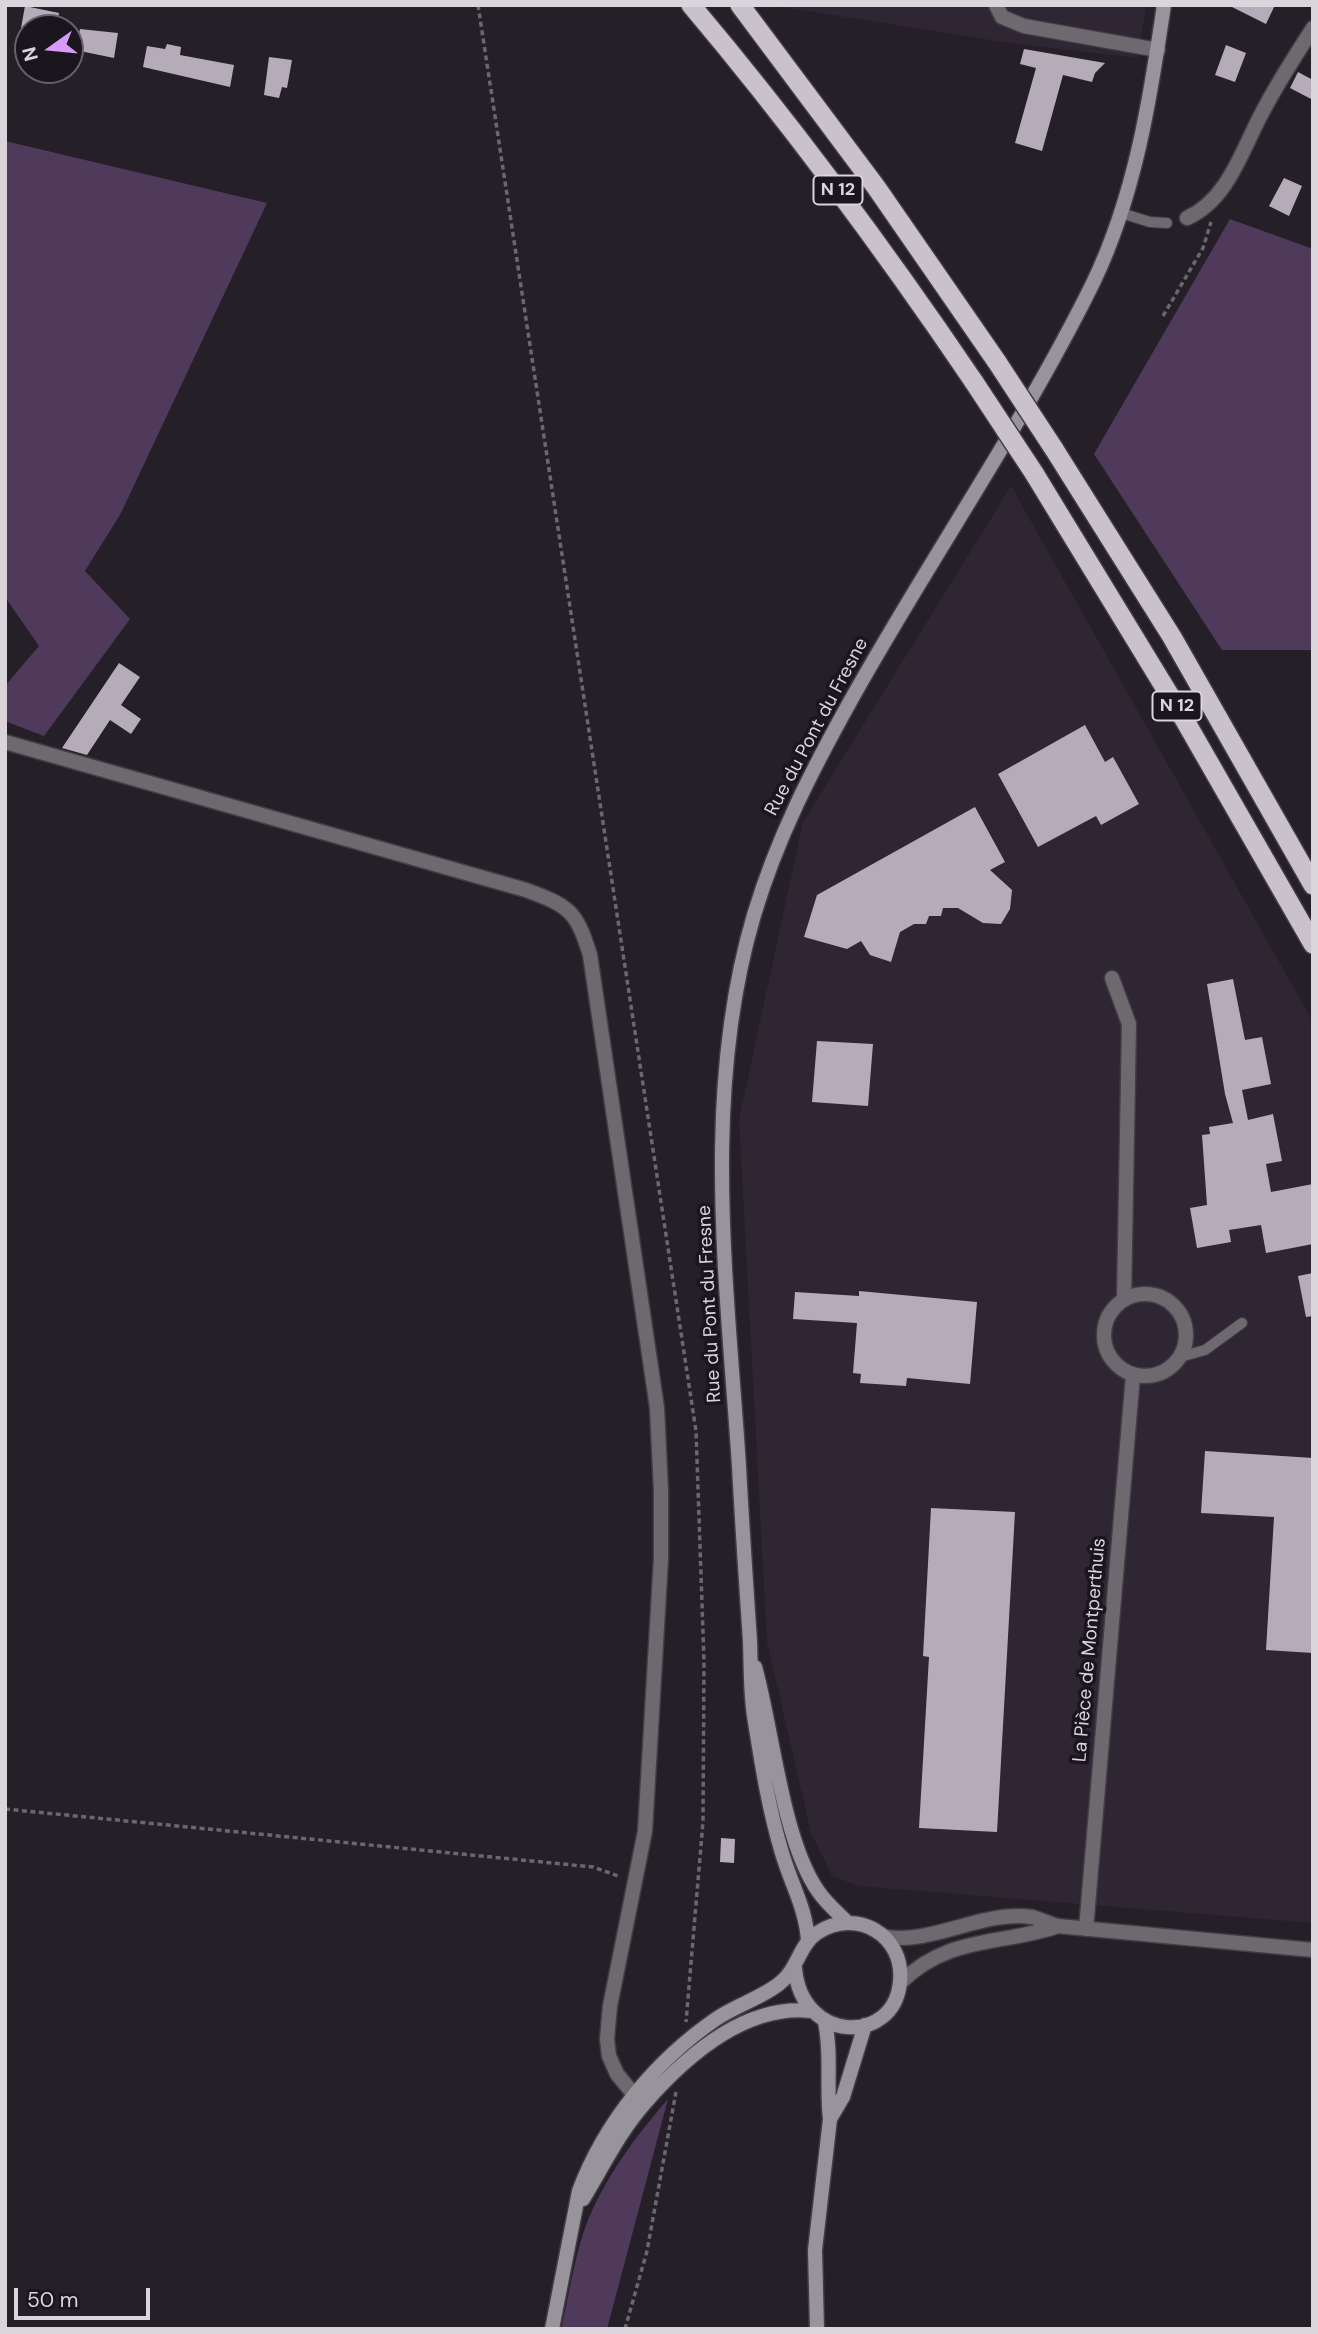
<!DOCTYPE html>
<html>
<head>
<meta charset="utf-8">
<style>
  body { margin:0 }
  #map { position:relative; width:1318px; height:2334px; overflow:hidden; background:#251f28; font-family:"DM Sans",sans-serif }
  canvas { display:block }
  .frame { position:absolute; inset:0; border:7px solid #d9d5db; pointer-events:none }
  .north { position:absolute; left:14px; top:14px; width:70px; height:70px; box-sizing:border-box; background:#1b161e; border:2px solid #67626a; border-radius:50%; rotate:255deg; font-size:19px; font-weight:700; line-height:28px; text-align:center; color:#d9d5db }
  .north::after { content:''; display:block; margin:auto; width:24px; height:32px; background:#d89af8; clip-path:polygon(50% 0,100% 100%,50% 72%,0 100%) }
  .scale { position:absolute; left:14px; top:2288px; width:136px; height:32px; box-sizing:border-box; border:4px solid #d9d5db; border-top:0; padding-left:9px; font-size:21px; line-height:24px; white-space:nowrap; color:#d9d5db; -webkit-text-stroke:5px #1b161e; paint-order:stroke }
</style>
</head>
<body>
<div id="map">
<canvas width="1318" height="2334"></canvas>
<div class="frame"></div>
<div class="north">N</div>
<div class="scale">50 m</div>
</div>
<script>
const ctx = document.querySelector('canvas').getContext('2d');
ctx.lineJoin = 'round';
function fill(path, color) { ctx.fillStyle = color; ctx.fill(path, 'evenodd'); }
function stroke(path, color, width, dash) { ctx.strokeStyle = color; ctx.lineWidth = width; ctx.lineCap = dash ? 'butt' : 'round'; ctx.setLineDash(dash || []); ctx.stroke(path); }
function drawText(font, color, halo, rows, align = 'center') {
  ctx.font = font + ' "DM Sans",sans-serif'; ctx.lineWidth = 7; ctx.setLineDash([]); ctx.textBaseline = 'middle'; ctx.strokeStyle = halo; ctx.fillStyle = color; for (const [text, x, y, turn = 0] of rows) {
    ctx.save(); ctx.translate(x, y); ctx.rotate((+turn || 0) * Math.PI / 180); ctx.textAlign = isNaN(turn) ? turn : align; if (halo) ctx.strokeText(text, 0, 0); ctx.fillText(text, 0, 0); ctx.restore();
  }
}
const built = new Path2D(`
  M 771,5 L 1146,5 L 1138,58 L 1009,43 Z
  M 1011,486 L 1313,1022 L 1313,1923 L 859,1886 L 832,1876 L 811,1833 L 767,1642 L 739,1119 L 803,822 Z`);
const green = new Path2D(`
  M 5,141 L 267,203 L 121,513 L 85,571 L 130,619 L 44,736 L 5,721 L 5,686 L 39,646 L 5,597 Z
  M 1230,219 L 1313,249 L 1313,650 L 1222,650 L 1094,454 Z
  M 668,2099 L 607,2329 L 561,2329 C 569,2296 574,2259 585,2228 C 603,2180 635,2137 668,2099 Z`);
const building = new Path2D(`
  M 1228,5 L 1275,5 L 1266,24 Z
  M 25,6 L 59,13 L 56,28 L 21,28 Z
  M 80,29 L 118,33 L 114,58 L 75,50 Z
  M 167,44 L 181,47 L 180,55 L 234,65 L 230,87 L 143,67 L 147,46 L 165,49 Z
  M 1226,45 L 1246,53 L 1235,82 L 1215,75 Z
  M 1024,49 L 1105,63 L 1095,73 L 1092,82 L 1063,75 L 1042,151 L 1015,143 L 1036,68 L 1020,64 Z
  M 269,57 L 292,60 L 287,88 L 282,87 L 279,98 L 264,95 Z
  M 1298,72 L 1313,80 L 1313,100 L 1290,88 Z
  M 1284,178 L 1302,186 L 1289,216 L 1269,206 Z
  M 119,663 L 140,677 L 121,705 L 141,719 L 131,734 L 110,720 L 87,755 L 62,748 Z
  M 1085,725 L 1105,762 L 1113,757 L 1139,804 L 1101,825 L 1096,816 L 1038,847 L 998,774 Z
  M 975,807 L 1005,862 L 990,870 L 1012,890 L 1010,909 L 1001,924 L 983,923 L 958,908 L 943,908 L 941,916 L 929,916 L 926,924 L 914,924 L 900,932 L 891,962 L 870,955 L 861,941 L 847,949 L 804,937 L 817,895 Z
  M 1233,979 L 1245,1040 L 1262,1037 L 1271,1084 L 1242,1090 L 1248,1120 L 1273,1114 L 1282,1161 L 1266,1164 L 1271,1192 L 1313,1184 L 1313,1244 L 1266,1253 L 1261,1225 L 1229,1230 L 1231,1242 L 1197,1248 L 1190,1208 L 1207,1205 L 1202,1135 L 1210,1134 L 1209,1127 L 1233,1123 L 1225,1094 L 1207,984 Z
  M 817,1041 L 873,1044 L 868,1106 L 812,1102 Z
  M 1313,1273 L 1313,1316 L 1306,1317 L 1298,1276 Z
  M 859,1291 L 977,1302 L 970,1384 L 907,1378 L 906,1386 L 860,1383 L 861,1374 L 853,1373 L 857,1323 L 793,1319 L 795,1292 L 859,1296 Z
  M 1205,1451 L 1313,1458 L 1313,1653 L 1266,1650 L 1274,1517 L 1201,1513 Z
  M 931,1508 L 1015,1512 L 997,1832 L 919,1828 L 929,1657 L 923,1656 Z
  M 721,1838 L 735,1839 L 734,1863 L 720,1862 Z`);
const path = new Path2D(`
  M 478,5 L 696,1431 L 704,1661 L 703,1822 L 686,2022
  M 1163,316 L 1203,248 L 1211,222
  M 5,1809 L 593,1867 L 621,1877
  M 625,2329 L 647,2251 L 676,2092`);
const service = new Path2D(`
  M 1121,213 L 1150,222 L 1167,223
  M 1180,1357 L 1205,1350 L 1242,1323`);
const minor = new Path2D(`
  M 996,5 L 1002,17 L 1024,26 L 1158,50
  M 1187,218 C 1229,199 1242,149 1263,111 C 1278,82 1296,55 1313,28
  M 1112,978 L 1129,1024 L 1124,1299
  M1104 1335a41 41 0 1 1 82 0a41 41 0 1 1-82 0Z
  M 1086,1929 L 1133,1375
  M 886,1937 C 935,1944 982,1910 1032,1917 C 1040,1919 1050,1924 1058,1926 L 1313,1950
  M 900,1983 C 949,1935 999,1946 1058,1926`);
const tertiary = new Path2D(`
  M 5,742 L 526,890 C 569,906 576,910 590,955 L 657,1408 L 661,1491 L 661,1558 L 645,1831 L 610,2006 L 607,2039 L 609,2056 L 617,2074 L 641,2103`);
const secondary = new Path2D(`
  M 755,1667 C 773,1731 782,1839 818,1891 C 826,1903 838,1913 848,1923
  M 808,1941 C 806,1908 791,1884 782,1853 C 769,1810 762,1766 755,1722 C 750,1695 751,1668 750,1641 C 746,1582 742,1524 739,1466 C 727,1283 701,1094 754,915 C 777,838 812,770 851,700 C 929,560 1022,427 1093,283 C 1135,196 1150,100 1164,5
  M 830,2119 L 843,2097 L 865,2025
  M 583,2199 C 602,2168 620,2131 644,2104 C 685,2057 745,2004 811,2011
  M 552,2329 L 579,2191 C 605,2122 655,2061 716,2019 C 736,2005 762,1998 780,1983 C 798,1969 799,1945 817,1933 C 856,1907 905,1935 900,1982 C 894,2046 801,2043 795,1968
  M 817,2329 L 815,2250 L 830,2119 C 826,2087 832,2055 825,2022`);
const trunk = new Path2D(`
  M 691,5 C 793,126 886,252 974,382
  M 740,5 L 876,187 L 997,362
  M 1054,449 L 1172,637 L 1313,885
  M 1034,473 L 1184,719 L 1313,944`);
const trunkBridge = new Path2D(`
  M 997,362 L 1054,449
  M 974,382 L 1034,473`);
const shields = [
  [838,190,49],
  [1177,706,49]
];
const shieldNames = [
  ["N 12",838,190],
  ["N 12",1177,706]
];
const streetNames = [
  ["Rue du Pont du Fresne",817,727,-62],
  ["Rue du Pont du Fresne",710,1304,-93],
  ["La Pièce de Montperthuis",1090,1650,-85]
];
fill(built, '#2f2634');
fill(green, '#503a5c');
fill(building, '#b4adb9');
stroke(service, '#423c45', 12);
stroke(minor, '#423c45', 17);
stroke(tertiary, '#423c45', 17);
stroke(secondary, '#423c45', 17);
stroke(trunk, '#423c45', 22);
stroke(path, '#6c676f', 3.5, [5, 3.5]);
stroke(service, '#6d6a6f', 10);
stroke(minor, '#6d6a6f', 14);
stroke(tertiary, '#6d6a6f', 14);
stroke(secondary, '#98949b', 14);
stroke(trunk, '#c9c2cd', 19);
stroke(trunkBridge, '#423c45', 22, []);
stroke(trunkBridge, '#c9c2cd', 19);
for (const [x, y, w] of shields) { const box = new Path2D(); box.roundRect(x - w / 2, y - 14.5, w, 29, 5); ctx.fillStyle = '#1b161e'; ctx.fill(box); stroke(box, '#d9d5db', 2); }
drawText('bold 18px', '#d9d5db', null, shieldNames);
drawText('19px', '#d9d5db', '#1b161e', streetNames);
</script>
</body>
</html>
